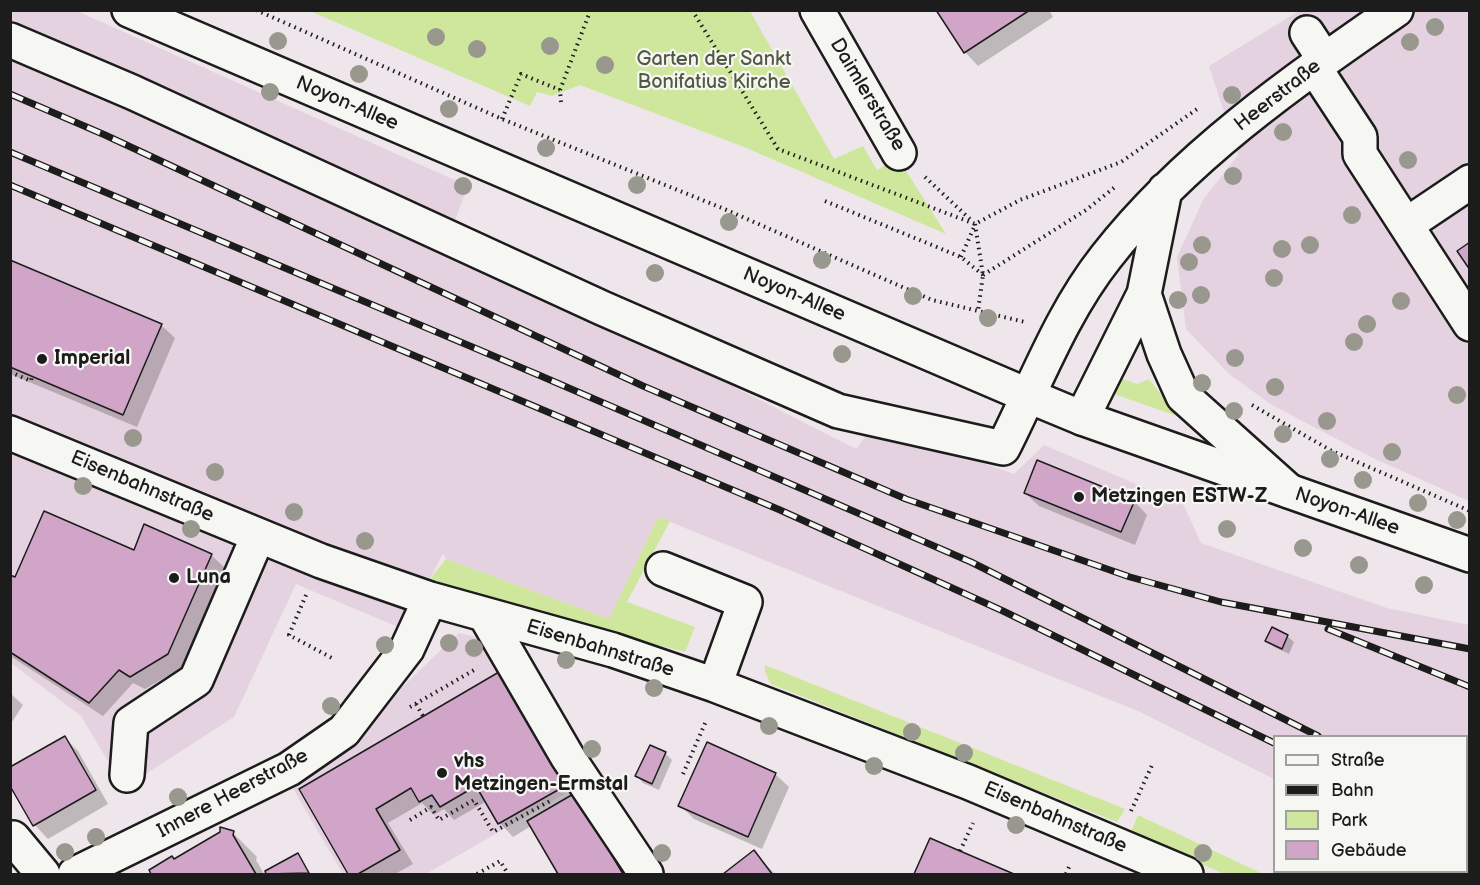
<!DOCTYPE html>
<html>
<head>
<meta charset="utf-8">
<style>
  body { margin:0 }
  #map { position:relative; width:1480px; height:885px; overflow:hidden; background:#eee6ea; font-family:"Balsamiq Sans",sans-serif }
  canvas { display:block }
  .frame { position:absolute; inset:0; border:12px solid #1c1c1c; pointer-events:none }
  .legend { position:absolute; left:1273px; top:735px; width:195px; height:138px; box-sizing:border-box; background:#f6f6f2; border:2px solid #9f9f9c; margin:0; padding:8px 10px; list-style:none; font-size:18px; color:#1c1c1c }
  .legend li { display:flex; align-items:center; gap:12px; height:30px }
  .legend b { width:30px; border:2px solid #9f9f9c }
</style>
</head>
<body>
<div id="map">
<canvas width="1480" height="885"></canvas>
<div class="frame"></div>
<ul class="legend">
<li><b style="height:8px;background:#f6f6f2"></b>Straße</li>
<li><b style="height:8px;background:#1c1c1c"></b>Bahn</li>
<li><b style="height:16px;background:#cee79d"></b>Park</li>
<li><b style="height:16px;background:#d0a5c8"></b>Gebäude</li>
</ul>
</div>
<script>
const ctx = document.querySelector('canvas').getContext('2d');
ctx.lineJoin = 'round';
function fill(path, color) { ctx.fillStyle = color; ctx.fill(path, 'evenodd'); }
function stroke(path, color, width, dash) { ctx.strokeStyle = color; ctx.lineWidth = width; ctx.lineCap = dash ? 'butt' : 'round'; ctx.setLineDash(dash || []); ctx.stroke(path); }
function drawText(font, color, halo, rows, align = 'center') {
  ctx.font = font + ' "Balsamiq Sans",sans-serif'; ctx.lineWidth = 4.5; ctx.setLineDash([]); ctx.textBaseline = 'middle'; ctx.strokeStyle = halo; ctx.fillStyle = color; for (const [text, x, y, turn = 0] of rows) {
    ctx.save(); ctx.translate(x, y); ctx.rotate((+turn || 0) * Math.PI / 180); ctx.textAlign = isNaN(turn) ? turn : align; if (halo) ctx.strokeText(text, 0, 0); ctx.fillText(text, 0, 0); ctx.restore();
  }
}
const built = new Path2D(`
  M 10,11 L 77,11 L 468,186 L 447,241 L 856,449 L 874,425 L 1014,474 L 1044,445 L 1183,504 L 1201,543 L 1387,608 L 1469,625 L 1469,874 L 1464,872 L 1466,736 L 1274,736 L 1274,779 L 1140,712 L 658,517 L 609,619 L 446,559 L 443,554 L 403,629 L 296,584 L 234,717 L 124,788 L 81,716 L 11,663 Z
  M 1299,11 L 1469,11 L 1469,501 L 1373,458 L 1272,405 L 1229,374 L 1186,329 L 1177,257 L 1203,200 L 1238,155 L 1209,66 Z
  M 459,633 L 480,638 L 582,784 L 426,874 L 343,874 L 288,780 L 373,715 Z`);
const green = new Path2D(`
  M 310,11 L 750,11 L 834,159 L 863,146 L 877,170 L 898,158 L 946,234 L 744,147 L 580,85 L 552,96 L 537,92 L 530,106 Z
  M 1118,377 L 1137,384 L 1149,379 L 1177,416 L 1111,393 Z
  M 658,517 L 670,521 L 627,602 L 695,627 L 685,652 L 426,584 L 446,559 L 609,619 Z
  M 765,665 L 1125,809 L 1117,822 L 771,684 L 765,672 Z
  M 1138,815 L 1263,874 L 1225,874 L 1130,834 Z
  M 1291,872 L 1464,872 L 1469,874 L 1290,874 Z`);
const shadow = new Path2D(`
  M 938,10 L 1049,10 L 1053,17 L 978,66 L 965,52 Z
  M 10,261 L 161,325 L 175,338 L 137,427 L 10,374 Z
  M 1025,493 L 1134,501 L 1147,515 L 1135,545 L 1039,506 Z
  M 134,552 L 211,555 L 225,568 L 181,668 L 145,689 L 133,683 L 103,716 L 10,656 L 10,577 L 16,579 Z
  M 1287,636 L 1294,642 L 1289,654 L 1274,647 L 1267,641 Z
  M 498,674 L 512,687 L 627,874 L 560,874 L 531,826 L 513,837 L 500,823 L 487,801 L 454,820 L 444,809 L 434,815 L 422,803 L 388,823 L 413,864 L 395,874 L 350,874 L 301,790 Z
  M 10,693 L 23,705 L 10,725 Z
  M 65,738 L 78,751 L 108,804 L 48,839 L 35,825 L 10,783 Z
  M 665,753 L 672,760 L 659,790 L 643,783 L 637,776 Z
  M 775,774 L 789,787 L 762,849 L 694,819 L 680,805 Z
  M 233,833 L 257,857 L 256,860 L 264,874 L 153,874 L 151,871 Z
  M 930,840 L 1010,874 L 916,874 Z
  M 754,852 L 775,874 L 725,874 Z
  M 297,855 L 311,874 L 268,874 L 267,872 Z`);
const building = new Path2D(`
  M 936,10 L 1030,10 L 964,53 Z
  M 1470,242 L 1470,270 L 1457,251 Z
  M 10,260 L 162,324 L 123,415 L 10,367 Z
  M 1037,460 L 1135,500 L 1121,532 L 1024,493 Z
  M 44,511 L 134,550 L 144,524 L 212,554 L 168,654 L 130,677 L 119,670 L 89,703 L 10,652 L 10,575 L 15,577 Z
  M 1272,627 L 1288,635 L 1282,649 L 1265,641 Z
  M 499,672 L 565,786 L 498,824 L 476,786 L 440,807 L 432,795 L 419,802 L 411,788 L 376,809 L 400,850 L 358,874 L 348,874 L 299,789 Z
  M 65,736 L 96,790 L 33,826 L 10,786 L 10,767 Z
  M 707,742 L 776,773 L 748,837 L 678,806 Z
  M 650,745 L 666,752 L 652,784 L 635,776 Z
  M 575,793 L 623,874 L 558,874 L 527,821 Z
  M 220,827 L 234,831 L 233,835 L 256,874 L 151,874 L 149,870 L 172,856 L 174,859 L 220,832 Z
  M 930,838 L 960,851 L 1014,874 L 914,874 Z
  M 754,850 L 772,874 L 723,874 Z
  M 298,853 L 309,873 L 266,874 L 265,871 Z`);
const path = new Path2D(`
  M 256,10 L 502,119 L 722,208 L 932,300 L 1025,322
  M 692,10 L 778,149 L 975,224 L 1020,200 L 1121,162 L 1200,107
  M 561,102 L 560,90 L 589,14
  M 502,119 L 521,74 L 560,90
  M 925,177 L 972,221
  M 825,201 L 961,257 L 983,275
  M 975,224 L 983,275 L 978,311
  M 961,257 L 975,225
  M 983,275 L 1086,210 L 1115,187
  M 10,372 L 31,381 L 32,376
  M 1252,405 L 1332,451 L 1470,511
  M 306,595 L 289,635 L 332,658
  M 416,704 L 423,716
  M 410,707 L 476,669
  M 683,774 L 707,719
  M 1131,811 L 1153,763
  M 410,820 L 431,807 L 439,820 L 474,800 L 493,832 L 552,800
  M 960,851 L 973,823
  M 477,874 L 500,861 L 508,874
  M 1066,874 L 1070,865`);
const minor = new Path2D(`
  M 817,10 L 899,153
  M 1307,33 L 1324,59
  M 10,40 L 132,92 L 602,308 L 838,411 L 1003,448 C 1036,383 1061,314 1106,257 C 1184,157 1292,82 1396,10
  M 1314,67 L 1360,137 L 1360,154 L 1470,324
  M 1406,225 L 1470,182
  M 1144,294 L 1164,354 L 1183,396 L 1289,491
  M 1082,418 L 1144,294 L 1165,190
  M 10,433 L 321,561 L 430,599 L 613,650 L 715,685 L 968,782 L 1186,874
  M 663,569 L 745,602 L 715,685
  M 485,615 L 567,756 L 646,874
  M 127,775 L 131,723 L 196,680 L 258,536
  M 13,838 L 43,874
  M 75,874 L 289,769 L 344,731 L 407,649 L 430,599`);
const major = new Path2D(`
  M 129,10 L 1029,396 L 1082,418 L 1470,555`);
const rail = new Path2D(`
  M 10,94 L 105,135 L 643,386 L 906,499 L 1130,577 L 1221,602 L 1470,649
  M 10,152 L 541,376 L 971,562 L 1318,736
  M 10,185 L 780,510 L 1003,611 L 1274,743
  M 1328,629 L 1470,687
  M 1466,823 L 1470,824
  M 1466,855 L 1470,857`);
const trees = [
  [1435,27],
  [436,37],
  [278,41],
  [1410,42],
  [550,46],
  [477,49],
  [605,65],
  [359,74],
  [270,92],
  [1232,95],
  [449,109],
  [1283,132],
  [546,148],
  [1408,160],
  [1233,176],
  [637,185],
  [463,186],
  [1352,215],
  [729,222],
  [1202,245],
  [1310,245],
  [1282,249],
  [822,260],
  [1189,262],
  [655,273],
  [1274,278],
  [1201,295],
  [913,296],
  [1178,300],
  [1401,301],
  [988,318],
  [1367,324],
  [1354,342],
  [842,354],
  [1235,358],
  [1202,383],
  [1275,387],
  [1457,395],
  [1234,411],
  [1327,421],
  [1283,434],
  [133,438],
  [1392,452],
  [1330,459],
  [215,472],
  [1363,480],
  [83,486],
  [1418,503],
  [294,512],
  [1457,520],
  [191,529],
  [1227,529],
  [365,541],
  [1303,548],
  [1359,565],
  [1424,585],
  [449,643],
  [385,645],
  [474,648],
  [566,660],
  [654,688],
  [331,706],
  [769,726],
  [912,732],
  [592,749],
  [964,753],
  [874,766],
  [178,797],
  [1016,825],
  [96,837],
  [65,852],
  [662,853],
  [1203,853]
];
const markers = [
  [42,359,6,"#1c1c1c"],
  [1079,497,6,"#1c1c1c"],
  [174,578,6,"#1c1c1c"],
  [442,773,6,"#1c1c1c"]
];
const parkNames = [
  ["Garten der Sankt",714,60],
  ["Bonifatius Kirche",714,83]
];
const streetNames = [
  ["Daimlerstraße",867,95,59],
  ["Heerstraße",1278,96,-38],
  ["Noyon-Allee",347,104,23],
  ["Noyon-Allee",794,295,23],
  ["Eisenbahnstraße",142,487,23],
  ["Noyon-Allee",1347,512,19],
  ["Eisenbahnstraße",600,649,17],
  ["Innere Heerstraße",233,794,-28],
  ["Eisenbahnstraße",1055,818,23]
];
const poiNames = [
  ["Imperial",54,359],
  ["Metzingen ESTW-Z",1091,497],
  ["Luna",186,578],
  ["vhs",454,762],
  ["Metzingen-Ermstal",454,785]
];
fill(built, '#e5d2e0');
fill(green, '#cee79d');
fill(shadow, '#0003');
fill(building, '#d0a5c8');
stroke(building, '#1c1c1c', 1.5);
stroke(minor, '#1c1c1c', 38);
stroke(major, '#1c1c1c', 38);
stroke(path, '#1c1c1c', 4, [1.5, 4.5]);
stroke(minor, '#f6f6f2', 33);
stroke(major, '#f6f6f2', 33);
stroke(rail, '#1c1c1c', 7);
stroke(rail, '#f6f6f2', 4.5, [14]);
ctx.fillStyle = '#98988e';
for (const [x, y] of trees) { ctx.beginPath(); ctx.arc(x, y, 9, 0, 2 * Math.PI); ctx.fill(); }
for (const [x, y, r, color] of markers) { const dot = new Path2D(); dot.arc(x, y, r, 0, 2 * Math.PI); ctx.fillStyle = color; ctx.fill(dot); stroke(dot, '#f6f6f2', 2); }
drawText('20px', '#515943', '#f6f6f2', parkNames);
drawText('20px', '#1c1c1c', '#f6f6f2', streetNames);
drawText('bold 20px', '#1c1c1c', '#f6f6f2', poiNames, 'left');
</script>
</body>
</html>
